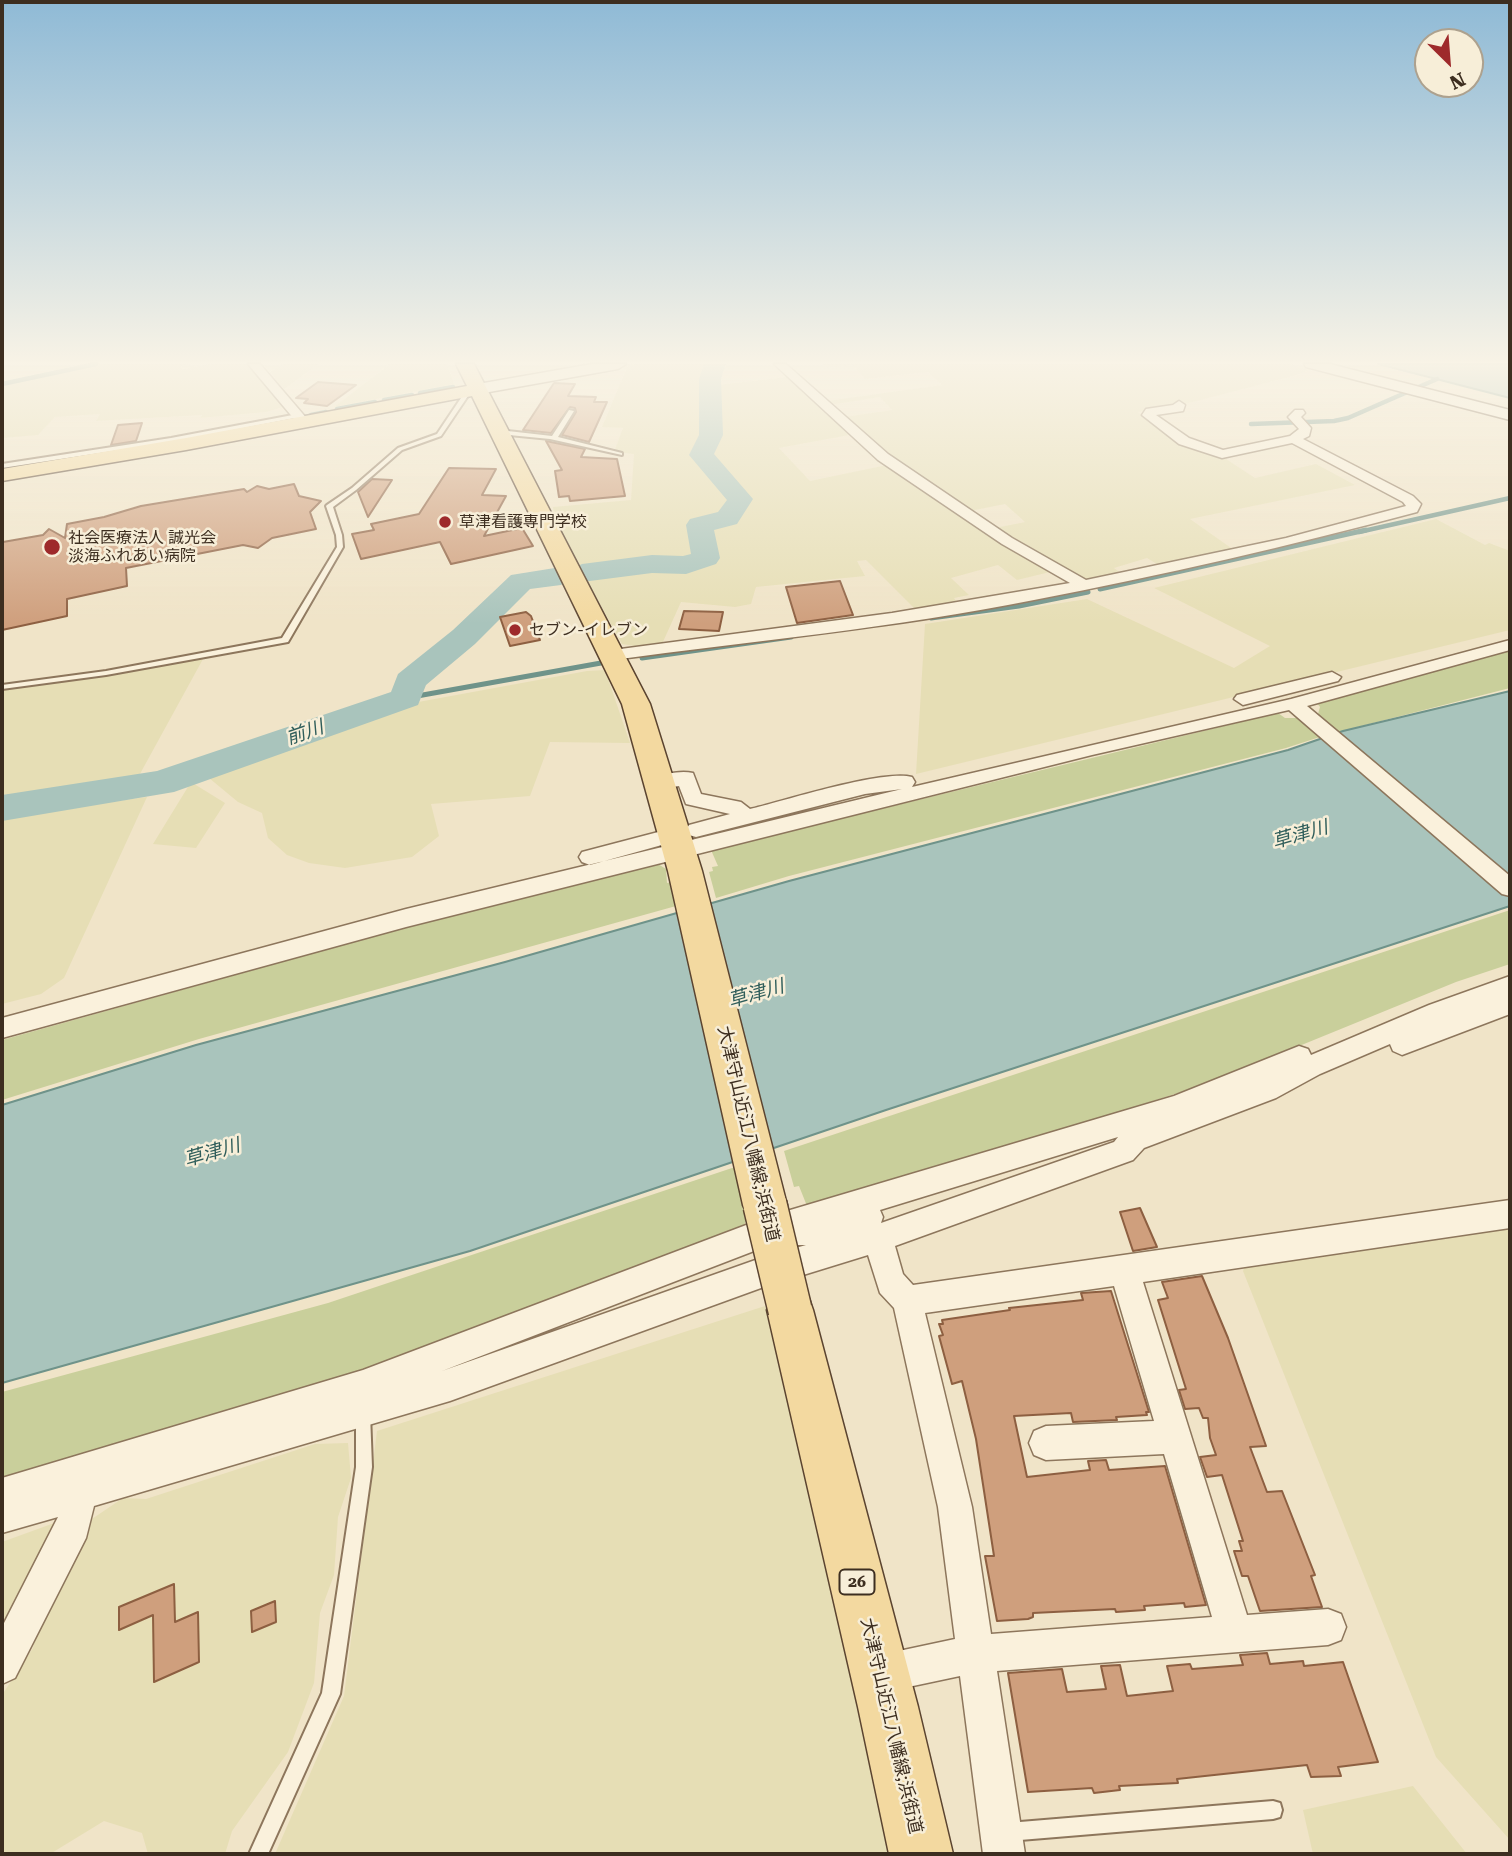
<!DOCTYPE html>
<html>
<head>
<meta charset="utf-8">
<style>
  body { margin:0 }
  #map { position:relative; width:1512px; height:1856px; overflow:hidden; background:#f0e4c8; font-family:"Roboto Serif",serif }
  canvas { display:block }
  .frame { position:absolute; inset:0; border:4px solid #3d2e20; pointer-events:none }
  .north { position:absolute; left:1414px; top:28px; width:70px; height:70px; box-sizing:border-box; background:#f7eed8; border:2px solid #ada18e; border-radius:50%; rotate:155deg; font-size:19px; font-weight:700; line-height:28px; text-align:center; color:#3d2e20 }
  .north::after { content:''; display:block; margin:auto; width:24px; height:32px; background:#9e2a2b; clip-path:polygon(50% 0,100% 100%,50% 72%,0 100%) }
</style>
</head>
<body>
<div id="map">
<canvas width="1512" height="1856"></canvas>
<div class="frame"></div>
<div class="north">N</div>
</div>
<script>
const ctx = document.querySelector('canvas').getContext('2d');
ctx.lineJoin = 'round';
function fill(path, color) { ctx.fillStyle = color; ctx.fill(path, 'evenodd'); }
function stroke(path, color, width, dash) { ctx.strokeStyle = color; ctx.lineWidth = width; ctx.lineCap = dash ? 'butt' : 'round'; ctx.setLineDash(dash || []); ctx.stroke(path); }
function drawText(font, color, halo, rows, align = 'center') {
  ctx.font = font + ' "Roboto Serif","Noto Sans JP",serif'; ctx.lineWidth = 5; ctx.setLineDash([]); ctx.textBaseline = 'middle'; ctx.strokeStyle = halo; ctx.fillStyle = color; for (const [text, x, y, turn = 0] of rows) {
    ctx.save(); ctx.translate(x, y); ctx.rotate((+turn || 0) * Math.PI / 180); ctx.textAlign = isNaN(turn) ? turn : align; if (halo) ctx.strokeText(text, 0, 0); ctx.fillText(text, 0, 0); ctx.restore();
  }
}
const farmland = new Path2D(`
  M 102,364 L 190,364 L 181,366 L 182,369 L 212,364 L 249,364 L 283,407 L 266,412 L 200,418 L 202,415 L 96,421 L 100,414 L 55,417 L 38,435 L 2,438 L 2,385 Z
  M 283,364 L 319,364 L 284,389 L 270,372 Z
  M 390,364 L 447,364 L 454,384 L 334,407 Z
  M 635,364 L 707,364 L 706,367 L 710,367 L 707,379 L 708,386 L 787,377 L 849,435 L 779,448 L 810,481 L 887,465 L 990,537 L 1050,572 L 1017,580 L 998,565 L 951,578 L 969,595 L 954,598 L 958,604 L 916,610 L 866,560 L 857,561 L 865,576 L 756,587 L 751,604 L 735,607 L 681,602 L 662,644 L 641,647 L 622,644 L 555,523 L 553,507 L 631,500 L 634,454 L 614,452 L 623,428 L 602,427 L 628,365 Z
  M 823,364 L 1289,364 L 1309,370 L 1297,375 L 1185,404 L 1138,412 L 1182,442 L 1223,457 L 1255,478 L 1316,464 L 1355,485 L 1190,519 L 1234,550 L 1160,566 L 1147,558 L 1114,568 L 1122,574 L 1084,580 L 995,528 L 1025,522 L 1005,504 L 970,511 L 887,454 L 844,417 L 892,410 L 880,397 L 830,405 L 827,401 L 942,385 L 928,372 L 865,379 L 853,365 L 827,368 Z
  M 1436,519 L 1485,545 L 1489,543 L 1510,551 L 1510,630 L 916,774 L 925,624 L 1087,599 L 1234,668 L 1270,646 L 1154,588 Z
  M 203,659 L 135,783 L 2,801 L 2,690 Z
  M 605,670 L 630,743 L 550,742 L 530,796 L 431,804 L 439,836 L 412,857 L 345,868 L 309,863 L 287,855 L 268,838 L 262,813 L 238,802 L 203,773 L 316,732 L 402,705 L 587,671 Z
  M 191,782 L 225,803 L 196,848 L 153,844 Z
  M 147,797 L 64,978 L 41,994 L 2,1004 L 2,816 Z
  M 1510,1221 L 1510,1840 L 1436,1757 L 1243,1271 L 1248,1259 Z
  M 765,1306 L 851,1673 L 889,1854 L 275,1854 L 344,1696 L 377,1431 Z
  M 348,1443 L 351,1478 L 338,1517 L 334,1575 L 320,1613 L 314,1683 L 288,1752 L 232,1831 L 225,1854 L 148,1854 L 142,1833 L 104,1821 L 50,1854 L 2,1854 L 2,1695 L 33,1648 L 43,1602 L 86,1523 L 123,1498 L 146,1499 L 315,1444 Z
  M 57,1522 L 52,1542 L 2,1635 L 2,1542 Z
  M 1413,1786 L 1467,1854 L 1313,1854 L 1303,1810 Z`);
const green = new Path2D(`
  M 1510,650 L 1510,688 L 1338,732 L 1318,714 L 1320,707 L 1317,703 Z
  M 1278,713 L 1285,718 L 1301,718 L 1323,736 L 1286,748 L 789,876 L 716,898 L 709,872 L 713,871 L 712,867 L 718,866 L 711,850 Z
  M 658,864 L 666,869 L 667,883 L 671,882 L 676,906 L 199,1039 L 2,1100 L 2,1040 L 382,934 Z
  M 1510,910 L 1510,964 L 1456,982 L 1206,1084 L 809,1211 L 799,1186 L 794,1187 L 784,1151 Z
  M 735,1167 C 741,1187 759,1219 736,1233 L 568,1292 L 413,1357 L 2,1481 L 2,1392 L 328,1303 Z`);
const water = new Path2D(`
  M 1378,364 L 1510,364 L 1510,398 Z
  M 1510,691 L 1510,906 L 886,1110 L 470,1251 L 2,1383 L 2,1105 L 196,1045 L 505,962 L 789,881 L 1288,750 L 1343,731 Z`);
const streamFar1 = new Path2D(`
  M 2,384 L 96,364
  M 420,393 L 453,387
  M 384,400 L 412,395
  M 337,409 L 375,402
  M 311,415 L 326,412
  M 1251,424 L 1334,421 L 1348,418 L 1437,379
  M 1359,532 L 1510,498`);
const stream = new Path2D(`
  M 1100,589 L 1366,530
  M 931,618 L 1019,606 L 1088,592
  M 642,658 L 791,637
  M 406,698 L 601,663`);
const river = new Path2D(`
  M 704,364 L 726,364 L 721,379 L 723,435 L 714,454 L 753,499 L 737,524 L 714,530 L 720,558 L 716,564 L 686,574 L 652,573 L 582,582 L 573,579 L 561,585 L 530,589 L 475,644 L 426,685 L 418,705 L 174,792 L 2,821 L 2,795 L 157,771 L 391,692 L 398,674 L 453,630 L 511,575 L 561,567 L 570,570 L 582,564 L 652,555 L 683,556 L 691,554 L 686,525 L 690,519 L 718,512 L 727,500 L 689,455 L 699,435 L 699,379 Z`);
const building = new Path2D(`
  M 318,382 L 356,385 L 327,406 L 304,403 L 308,399 L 296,398 Z
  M 554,383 L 575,384 L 568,396 L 596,397 L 594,402 L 607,402 L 589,442 L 562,435 L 576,412 L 575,408 L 570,407 L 551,433 L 523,430 Z
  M 142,423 L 136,441 L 111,445 L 118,425 Z
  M 546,441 L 585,449 L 581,457 L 617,459 L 625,496 L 570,501 L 569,496 L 559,497 L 555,471 L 562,470 Z
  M 449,468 L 496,469 L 482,495 L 506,496 L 484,536 L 522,528 L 533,546 L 451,564 L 440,542 L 361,559 L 352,534 L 374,530 L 371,524 L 419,514 Z
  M 372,479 L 392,480 L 368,517 L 358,492 Z
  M 294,484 L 299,496 L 321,501 L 310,512 L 316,529 L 272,538 L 258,548 L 243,545 L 126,568 L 127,586 L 67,599 L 67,616 L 2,630 L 3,542 L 43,535 L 49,529 L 65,538 L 67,524 L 104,517 L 141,506 L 244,489 L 247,492 L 257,486 L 269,489 Z
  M 840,581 L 853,615 L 797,623 L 786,587 Z
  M 684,611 L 723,612 L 719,631 L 679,629 Z
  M 526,612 L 531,616 L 540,640 L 510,646 L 500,617 Z
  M 1140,1208 L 1157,1247 L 1133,1251 L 1120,1212 Z
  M 1202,1276 L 1228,1338 L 1266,1446 L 1250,1447 L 1267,1492 L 1282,1491 L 1315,1575 L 1311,1576 L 1322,1607 L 1260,1611 L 1248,1576 L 1242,1576 L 1234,1551 L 1242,1551 L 1239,1541 L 1243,1541 L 1222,1475 L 1207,1477 L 1200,1457 L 1216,1455 L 1210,1438 L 1208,1418 L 1203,1418 L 1199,1408 L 1185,1409 L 1179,1390 L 1186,1389 L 1158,1300 L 1168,1298 L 1162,1282 Z
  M 1111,1291 L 1149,1412 L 1146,1412 L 1147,1415 L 1116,1417 L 1117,1420 L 1073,1422 L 1071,1413 L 1014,1416 L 1027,1477 L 1090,1470 L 1088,1461 L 1106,1460 L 1109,1470 L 1165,1466 L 1206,1605 L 1185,1607 L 1184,1603 L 1144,1606 L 1145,1610 L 1116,1612 L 1115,1609 L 1033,1613 L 1033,1617 L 1028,1619 L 997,1621 L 985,1556 L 994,1556 L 976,1439 L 962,1381 L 952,1384 L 939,1336 L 943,1335 L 939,1324 L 943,1324 L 942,1320 L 1010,1310 L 1009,1308 L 1083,1300 L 1081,1293 Z
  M 174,1584 L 175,1622 L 198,1612 L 199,1662 L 154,1682 L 153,1615 L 119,1630 L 119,1607 Z
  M 275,1601 L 276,1622 L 252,1632 L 251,1611 Z
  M 1267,1653 L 1270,1664 L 1303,1661 L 1304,1666 L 1343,1662 L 1378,1762 L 1338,1767 L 1341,1776 L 1311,1777 L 1307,1765 L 1177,1779 L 1178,1783 L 1119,1786 L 1120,1790 L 1094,1793 L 1092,1788 L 1028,1792 L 1008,1673 L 1062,1669 L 1067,1692 L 1106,1689 L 1101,1666 L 1120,1665 L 1127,1696 L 1173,1691 L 1167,1666 L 1190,1664 L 1192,1669 L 1243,1665 L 1240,1655 Z`);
const lane = new Path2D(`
  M 467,389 L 472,390 L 441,436 L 402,450 L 356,490 L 333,507 L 342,535 L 343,547 L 288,642 L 106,675 L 2,689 L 2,685 L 106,671 L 282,638 L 337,547 L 336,535 L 326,506 L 327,505 L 352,488 L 398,448 L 437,434 Z
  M 569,410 L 574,411 L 558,437 L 622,453 L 622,455 L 550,439 L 499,434 L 496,432 L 499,430 L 552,436 Z
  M 298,414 L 301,416 L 300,417 L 171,442 L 2,468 L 2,464 L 171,438 Z
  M 363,1406 L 368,1408 L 370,1413 L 372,1467 L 340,1694 L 268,1854 L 249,1854 L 322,1693 L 356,1467 L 356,1413 L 358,1408 Z
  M 1273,1801 L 1280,1803 L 1282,1810 L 1280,1817 L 1273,1819 L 1008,1841 L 1001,1839 L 999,1832 L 1001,1825 L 1008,1823 Z`);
const street = new Path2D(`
  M 248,364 L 260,364 L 308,420 L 308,426 L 300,426 Z
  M 774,364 L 786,364 L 888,454 L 1012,538 L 1086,580 L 1286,538 L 1406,506 L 1403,502 L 1292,443 L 1222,458 L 1179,444 L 1142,415 L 1146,409 L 1173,405 L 1179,401 L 1185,405 L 1183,411 L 1156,415 L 1189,438 L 1223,450 L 1290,436 L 1299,429 L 1288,417 L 1295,410 L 1303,410 L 1305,413 L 1301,417 L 1311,428 L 1309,436 L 1303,439 L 1413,496 L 1421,504 L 1417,512 C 1290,546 1163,575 1034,600 C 895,628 753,641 613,660 L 607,659 L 604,655 L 613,650 L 892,613 L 1070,583 L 1002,544 L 878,460 Z
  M 1510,640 L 1510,650 L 1307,706 L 1510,876 L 1510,896 L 1502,894 L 1289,710 L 1092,755 L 406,927 L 2,1038 L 2,1018 L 406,909 L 902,789 L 865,794 L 696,837 L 689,835 L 686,830 L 689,825 L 730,814 L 686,804 L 679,786 L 661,789 L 654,787 L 651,782 L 654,777 C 666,774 681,770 693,773 L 701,794 L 741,802 L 750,809 C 784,801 883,769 912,777 L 915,782 L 912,787 L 1291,699 Z
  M 1332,672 L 1341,677 L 1338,681 L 1243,705 L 1234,699 L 1237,695 Z
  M 662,831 L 669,833 L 672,838 L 669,843 L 590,865 L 582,862 L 579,857 L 582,852 Z
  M 1510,976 L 1510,1014 L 1402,1055 L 1393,1051 L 1390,1044 L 1320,1074 L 1276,1098 L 1144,1148 L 1133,1160 L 895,1246 L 903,1274 L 913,1285 L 1510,1200 L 1510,1228 L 1143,1282 L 1247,1615 L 1328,1609 L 1341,1614 L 1346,1627 L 1341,1640 L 1328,1645 L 997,1671 L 1025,1854 L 983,1854 L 960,1676 L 880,1693 L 867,1687 L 861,1674 L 867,1661 L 880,1655 L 955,1639 L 938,1507 L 894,1308 L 880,1293 L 868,1255 L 761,1288 L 450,1401 L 94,1506 L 86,1538 L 15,1678 L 2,1684 L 2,1627 L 58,1517 L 2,1533 L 2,1478 L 363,1370 L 770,1216 L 1174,1096 L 1299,1046 L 1308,1049 L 1311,1055 L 1429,1005 ZM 1118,1137 L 1114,1142 L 881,1223 L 883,1217 L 880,1210 ZM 780,1241 L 790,1245 L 806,1245 L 761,1258 L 442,1371 ZM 1114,1286 L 1154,1421 L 1046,1426 L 1034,1431 L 1029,1443 L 1034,1455 L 1046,1460 L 1164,1454 L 1212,1617 L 991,1634 L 972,1507 L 925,1313 Z`);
const secondary = new Path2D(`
  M 592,364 L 626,364 L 618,369 L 478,394 L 470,389 L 478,384 Z
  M 1304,364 L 1330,364 L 1510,410 L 1510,420 L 1306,367 Z`);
const primary = new Path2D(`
  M 456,364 L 474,364 L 650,704 L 702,871 L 787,1205 L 780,1220 L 765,1226 L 750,1220 L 743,1205 L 668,871 L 622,704 L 472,396 L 186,450 L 2,481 L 2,469 L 186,438 L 467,386 Z
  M 790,1287 L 807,1293 L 813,1310 L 918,1707 L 953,1854 L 889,1854 L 858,1707 L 767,1310 L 773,1293 Z`);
const primaryBridge = new Path2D(`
  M 765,1205 L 790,1310`);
const markers = [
  [445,522,7,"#9e2a2b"],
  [52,547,9,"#9e2a2b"],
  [515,630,7,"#9e2a2b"]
];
const farPoinames = [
  ["草津看護専門学校",459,522],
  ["社会医療法人 誠光会",68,538],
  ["淡海ふれあい病院",68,556],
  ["セブン-イレブン",529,630]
];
const shields = [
  [857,1582,35]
];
const shieldNames = [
  ["26",857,1582]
];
const streetNames = [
  ["大津守山近江八幡線;浜街道",748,1134,77],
  ["大津守山近江八幡線;浜街道",891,1726,77]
];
const waterNames = [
  ["前川",305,733,-19],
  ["草津川",1300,835,-16],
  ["草津川",756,994,-16],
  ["草津川",212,1153,-16]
];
fill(farmland, '#e6deb5');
fill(green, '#c9cf9b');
fill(water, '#a9c4bc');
stroke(water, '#6f938a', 2);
stroke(streamFar1, '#6f938a', 4.5);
stroke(stream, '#6f938a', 5);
fill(river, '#a9c4bc');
fill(building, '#cf9f7d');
stroke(building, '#8d5f41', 2);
stroke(lane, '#8d765c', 4);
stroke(street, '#8d765c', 3);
stroke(secondary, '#6f573f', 3);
stroke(primary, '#5b4430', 3);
fill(lane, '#faf1dc');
fill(street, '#faf1dc');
fill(secondary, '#faf1dc');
fill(primary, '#f3d9a0');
stroke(primaryBridge, '#5b4430', 46, []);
stroke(primaryBridge, '#f3d9a0', 43);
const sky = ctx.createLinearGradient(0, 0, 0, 624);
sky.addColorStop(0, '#8fbad6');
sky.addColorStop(0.58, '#f8f3e6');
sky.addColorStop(1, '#f8f3e600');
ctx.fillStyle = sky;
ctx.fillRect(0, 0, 1512, 624);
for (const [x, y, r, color] of markers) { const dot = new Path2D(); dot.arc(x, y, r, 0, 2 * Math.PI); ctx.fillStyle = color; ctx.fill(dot); stroke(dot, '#f7eed8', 2.5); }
drawText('16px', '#3d2e20', '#f7eed8', farPoinames, 'left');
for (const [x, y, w] of shields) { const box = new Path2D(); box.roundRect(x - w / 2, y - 12.5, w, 25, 5); ctx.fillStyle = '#f7eed8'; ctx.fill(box); stroke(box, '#3d2e20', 2); }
drawText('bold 16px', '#3d2e20', null, shieldNames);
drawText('18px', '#3d2e20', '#f7eed8', streetNames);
drawText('italic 19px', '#2f5d5a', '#f7eed8', waterNames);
</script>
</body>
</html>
